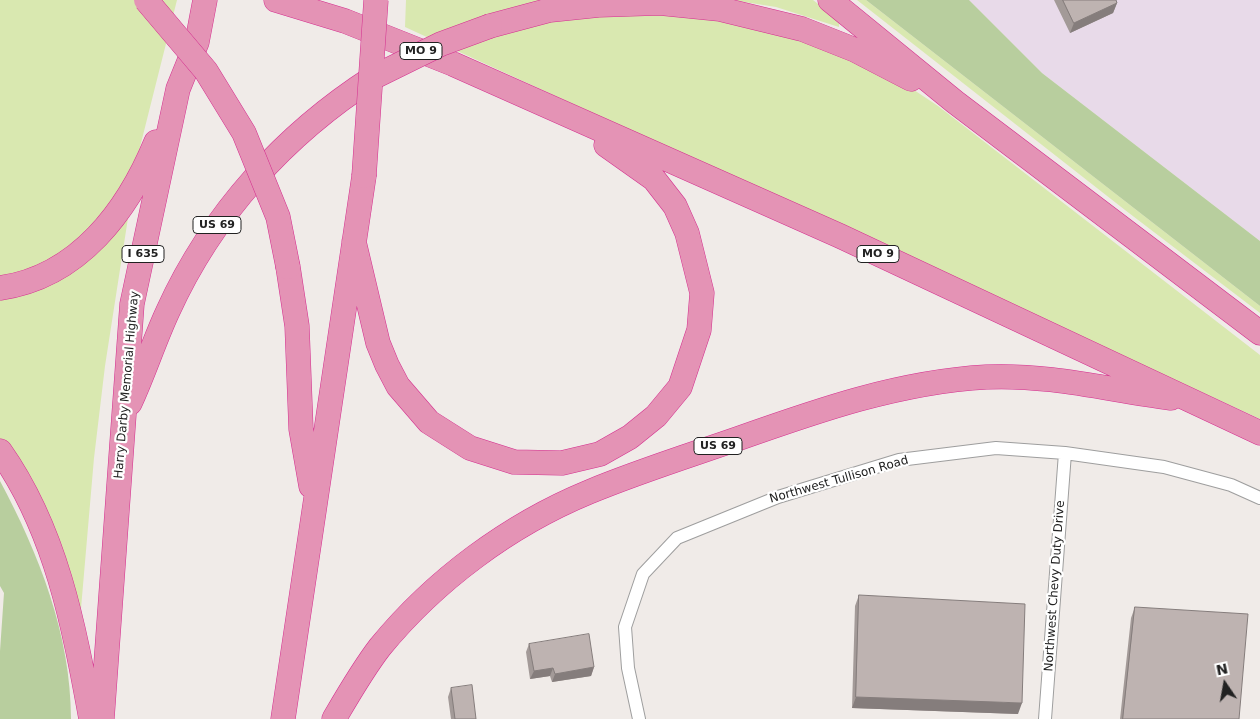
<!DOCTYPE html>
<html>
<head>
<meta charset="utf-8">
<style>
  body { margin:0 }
  #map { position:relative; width:1260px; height:719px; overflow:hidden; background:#f0ebe8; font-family:"DejaVu Sans",sans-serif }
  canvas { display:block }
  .north { position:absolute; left:1200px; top:659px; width:50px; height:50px; -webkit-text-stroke:4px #fff; paint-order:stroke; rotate:348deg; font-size:14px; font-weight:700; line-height:20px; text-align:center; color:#212121 }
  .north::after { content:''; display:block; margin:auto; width:18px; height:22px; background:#212121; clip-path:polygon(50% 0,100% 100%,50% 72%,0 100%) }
</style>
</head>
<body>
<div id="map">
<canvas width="1260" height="719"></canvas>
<div class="north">N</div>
</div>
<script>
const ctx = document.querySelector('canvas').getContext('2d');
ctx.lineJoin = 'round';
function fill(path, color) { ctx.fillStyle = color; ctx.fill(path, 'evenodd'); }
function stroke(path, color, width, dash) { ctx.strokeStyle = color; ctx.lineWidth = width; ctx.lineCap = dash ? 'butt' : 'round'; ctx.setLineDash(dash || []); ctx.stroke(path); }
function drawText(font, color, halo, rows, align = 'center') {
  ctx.font = font + ' "DejaVu Sans",sans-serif'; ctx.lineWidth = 4.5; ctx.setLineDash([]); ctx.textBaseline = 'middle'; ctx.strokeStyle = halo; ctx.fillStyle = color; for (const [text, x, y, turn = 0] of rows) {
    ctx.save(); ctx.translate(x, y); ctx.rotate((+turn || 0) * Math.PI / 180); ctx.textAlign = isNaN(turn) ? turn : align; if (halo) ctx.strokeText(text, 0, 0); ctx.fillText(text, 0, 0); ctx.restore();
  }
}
const industrial = new Path2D(`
  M 969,0 L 1260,0 L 1260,241 L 1042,73 Z`);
const grass = new Path2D(`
  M 0,0 L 177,0 L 139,151 L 111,208 L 52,263 L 0,279 Z
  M 406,0 L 555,0 L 573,15 L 692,14 L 800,37 L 905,84 L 938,106 L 1260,355 L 1260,419 L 405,27 Z
  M 732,0 L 813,0 L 839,20 L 839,27 L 776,7 Z
  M 857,0 L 866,0 L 1260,306 L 1260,313 L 1125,210 Z
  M 128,218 L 105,366 L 94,458 L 80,620 L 32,491 L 0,439 L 0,299 C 53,295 96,258 128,218 Z`);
const forest = new Path2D(`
  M 866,0 L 969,0 L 1042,73 L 1260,241 L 1260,306 Z
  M 0,481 C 39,554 71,635 71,719 L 0,719 L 0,651 L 4,593 L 0,586 Z`);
const minor = new Path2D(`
  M 639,719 L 628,668 L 625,627 L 643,574 L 677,538 L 778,497 L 899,460 L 996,448 L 1065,453 L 1164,467 L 1231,485 L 1260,498
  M 1045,719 L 1065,453`);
const motorway = new Path2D(`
  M 276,0 L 345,21 L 453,64 L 840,236 L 1260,433
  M 830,0 L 955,102 L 1260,333
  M 490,26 L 550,10 L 598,5 L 660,3 L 720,9 L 802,29 L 855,50 L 911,79
  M 354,242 L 378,343 L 387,365 L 398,386 L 429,422 L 470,448 L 514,462 L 562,463 L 600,454 L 630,437 L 656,416 L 680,387 L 699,330 L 702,293 L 687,233 L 675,206 L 654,179 L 606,145
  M 288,267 L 297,326 L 301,429 L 311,486
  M 0,288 C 79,277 128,210 156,142
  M 130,403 C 144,373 154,341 168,311 C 212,214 285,134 374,77
  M 0,451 C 56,530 74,626 91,719
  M 102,719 L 132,304 L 178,89 L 197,42 L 205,0
  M 283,719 L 364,176
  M 334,719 C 348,695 363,669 380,647 C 435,580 509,525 589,492 C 637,472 688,456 737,439 C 819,410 899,382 986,377 C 1049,374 1109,390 1171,398`);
const motorwayBridge = new Path2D(`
  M 146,0 L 206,71 L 244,133 L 278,217 L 288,267
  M 374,77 L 441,44 L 490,26
  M 364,176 L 376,0`);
const wall = new Path2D(`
  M 1054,0 L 1116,0 L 1117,3 L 1113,13 L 1070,33 Z
  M 859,595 L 1018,714 L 852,708 L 855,606 Z
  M 1135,607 L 1239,719 L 1120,719 L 1131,618 Z
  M 529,644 L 594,667 L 591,676 L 552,682 L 550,676 L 530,679 L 526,652 Z
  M 451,688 L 476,719 L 451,719 L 448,697 Z`);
const shadedWall = new Path2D(`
  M 1117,3 L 1113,13 L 1070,33 L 1074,23 Z
  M 594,667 L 591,676 L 552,682 L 555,674 Z
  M 553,668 L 550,676 L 530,679 L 534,671 Z
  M 856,697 L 1022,703 L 1018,714 L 852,708 Z`);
const building = new Path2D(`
  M 1063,0 L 1116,0 L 1117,3 L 1074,23 Z
  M 859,595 L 1025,604 L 1022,703 L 856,697 Z
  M 1135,607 L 1248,614 L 1239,719 L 1123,719 Z
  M 589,634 L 594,667 L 555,674 L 553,668 L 534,671 L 529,644 Z
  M 472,685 L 476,719 L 455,719 L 451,688 Z`);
const shields = [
  [421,51,42],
  [217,225,48],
  [143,254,42],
  [878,254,42],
  [718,446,48]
];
const shieldNames = [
  ["MO 9",421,51],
  ["US 69",217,225],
  ["I 635",143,254],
  ["MO 9",878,254],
  ["US 69",718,446]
];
const streetNames = [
  ["Harry Darby Memorial Highway",127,385,-85],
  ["Northwest Tullison Road",839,480,-16],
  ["Northwest Chevy Duty Drive",1055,586,-86]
];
fill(industrial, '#e8dae9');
fill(grass, '#d9e8b0');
fill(forest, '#b8ce9e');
stroke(minor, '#9e9e9e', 14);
stroke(motorway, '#d42f8f', 25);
stroke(minor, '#fff', 12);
stroke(motorway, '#e493b5', 24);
stroke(motorwayBridge, '#d42f8f', 25, []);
stroke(motorwayBridge, '#e493b5', 24);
fill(wall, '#a39a98');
fill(shadedWall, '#857d7c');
fill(building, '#beb3b1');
stroke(building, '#857d7c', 1);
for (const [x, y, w] of shields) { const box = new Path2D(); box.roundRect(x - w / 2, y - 8.5, w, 17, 4); ctx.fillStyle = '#fff'; ctx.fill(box); stroke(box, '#212121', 1); }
drawText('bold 11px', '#212121', null, shieldNames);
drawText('12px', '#212121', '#fff', streetNames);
</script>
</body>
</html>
